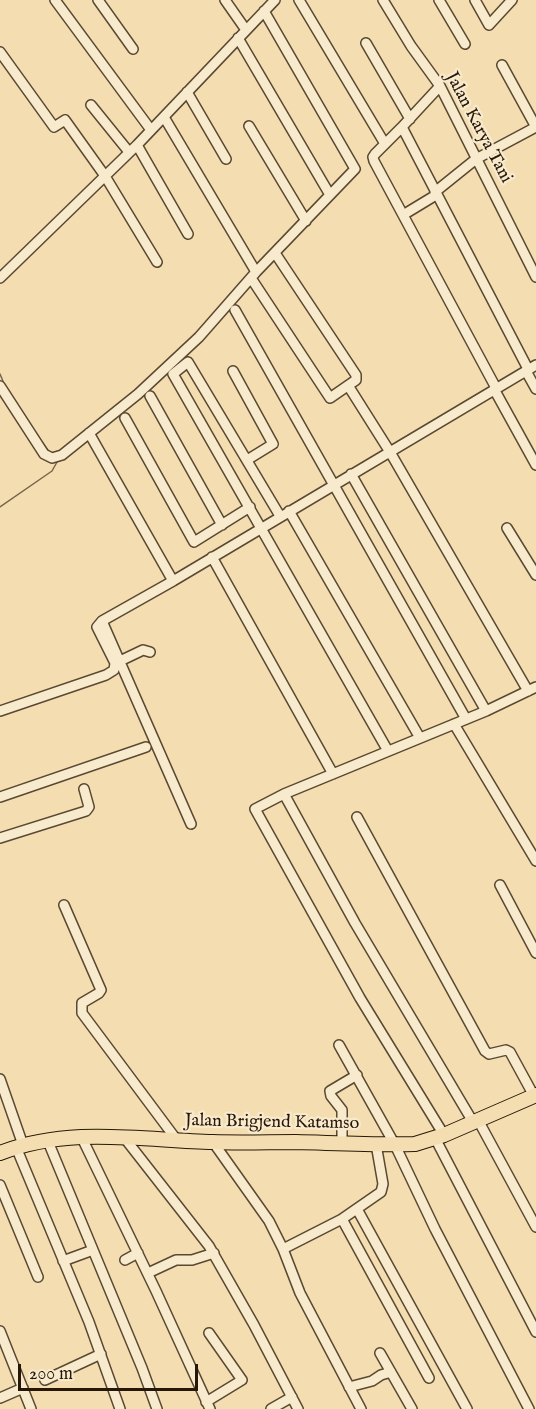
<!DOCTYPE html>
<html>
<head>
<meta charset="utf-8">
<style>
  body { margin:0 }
  #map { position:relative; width:536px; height:1409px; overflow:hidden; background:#f4deb1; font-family:"IM FELL English",serif }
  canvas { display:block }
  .scale { position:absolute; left:18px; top:1364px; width:180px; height:27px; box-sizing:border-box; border:3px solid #271708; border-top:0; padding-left:8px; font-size:18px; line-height:21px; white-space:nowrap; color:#271708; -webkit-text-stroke:4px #f8eacc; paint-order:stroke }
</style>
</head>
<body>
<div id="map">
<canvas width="536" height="1409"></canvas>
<div class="scale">200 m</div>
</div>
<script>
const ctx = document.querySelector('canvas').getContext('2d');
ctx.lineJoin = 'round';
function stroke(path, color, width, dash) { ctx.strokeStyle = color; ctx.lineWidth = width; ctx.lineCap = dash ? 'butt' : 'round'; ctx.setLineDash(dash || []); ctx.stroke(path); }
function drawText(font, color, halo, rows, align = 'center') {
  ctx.font = font + ' "IM FELL English",serif'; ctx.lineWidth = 4.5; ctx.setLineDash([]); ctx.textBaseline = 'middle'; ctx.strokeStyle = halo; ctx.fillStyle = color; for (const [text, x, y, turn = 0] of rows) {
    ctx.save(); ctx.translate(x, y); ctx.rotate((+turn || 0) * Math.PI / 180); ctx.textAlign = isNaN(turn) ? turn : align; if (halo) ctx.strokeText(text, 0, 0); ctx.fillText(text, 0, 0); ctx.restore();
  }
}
const stream = new Path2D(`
  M 0,374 L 5,386
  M 32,428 L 50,453
  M 0,507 L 52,471 L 57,462`);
const minor = new Path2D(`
  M 55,0 L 151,130
  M 98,0 L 133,49
  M 225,0 L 246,30
  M 299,0 L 385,144
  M 383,0 L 411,46 L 440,86 L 536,277
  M 439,0 L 465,44
  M 475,0 L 489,25 L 512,0
  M 238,38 L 330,195
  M 366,43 L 410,119
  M 0,52 L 54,127 L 65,120 L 105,176 L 157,262
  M 502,65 L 536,127
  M 440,86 L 402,127 L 528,369
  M 187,92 L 226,159
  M 91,105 L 129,152
  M 164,117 L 256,272
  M 249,126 L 306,221
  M 402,127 L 375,154 L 373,157 L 374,161 L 403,215 L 436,195
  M 137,145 L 188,234
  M 435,192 L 476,159 L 536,127
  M 403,215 L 496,388
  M 0,278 L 137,145 L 275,0
  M 251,278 L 330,398 L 356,380 L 356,375 L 275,253
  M 235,310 L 466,719
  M 233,371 L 273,444 L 247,460
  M 526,371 L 536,389
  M 0,386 L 44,454 L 52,458 L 62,455 L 138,394 L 199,337 L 256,272 L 355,169 L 264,11
  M 349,387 L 390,452 L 528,691
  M 494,389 L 536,465
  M 150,396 L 222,525
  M 125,418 L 194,542 L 250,507
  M 89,433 L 173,581
  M 351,474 L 486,711
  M 289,511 L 420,738
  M 280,516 L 188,362 L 173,374 L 388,751
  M 507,528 L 536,575
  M 212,557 L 333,774
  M 120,661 L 143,650 L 150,652
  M 0,711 L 106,675 L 114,670 L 115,663 L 97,627 L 102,621
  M 454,724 L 536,861
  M 284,794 L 355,923 L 473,1122
  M 0,797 L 146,747
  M 357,817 L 485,1051 L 489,1054 L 506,1050 L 510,1052 L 534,1096
  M 191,824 L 102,621 L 173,581 L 536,365
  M 0,838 L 86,811 L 89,807 L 84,789
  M 500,885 L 536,953
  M 64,905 L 101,990 L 99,993 L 82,1003 L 82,1013 L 176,1139
  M 339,1045 L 395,1145 L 435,1229 L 529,1409
  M 0,1079 L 23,1145
  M 478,1120 L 536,1227
  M 444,1135 L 360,998 L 255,809 L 284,794 L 486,711 L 536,687
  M 81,1136 L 156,1291 L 210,1409
  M 123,1136 L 209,1246 L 254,1325 L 298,1409
  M 435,1138 L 536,1332
  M 47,1139 L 142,1368 L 157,1409
  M 213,1142 L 269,1221 L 283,1249 L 300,1293 L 361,1409
  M 342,1143 L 342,1110 L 331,1096 L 330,1091 L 357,1075
  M 16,1147 L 89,1322 L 120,1409
  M 0,1185 L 38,1277
  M 357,1209 L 467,1409
  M 342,1219 L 381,1192 L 383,1184 L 376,1144
  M 283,1249 L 342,1219 L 429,1378
  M 125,1260 L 138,1253
  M 63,1261 L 93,1250
  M 148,1273 L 176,1260 L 192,1260 L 214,1253
  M 0,1331 L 31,1409
  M 380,1353 L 412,1409
  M 45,1380 L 101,1354
  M 349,1387 L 372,1381 L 381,1375 L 391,1372
  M 0,1398 L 23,1388
  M 206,1402 L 242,1380 L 209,1333
  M 271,1409 L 292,1397`);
const highway = new Path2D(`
  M 0,1153 C 69,1126 141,1140 213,1142 C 241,1143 269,1142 296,1142 C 336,1143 376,1145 415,1144 L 444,1135 L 536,1095`);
const streetNames = [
  ["Jalan Karya Tani",478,128,62],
  ["Jalan Brigjend Katamso",272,1123,1]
];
stroke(stream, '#78664b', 1.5);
stroke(minor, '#5a4932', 12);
stroke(highway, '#271708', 16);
stroke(minor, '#f8eacc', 9);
stroke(highway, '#f4deb1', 14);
drawText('18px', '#271708', '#f8eacc', streetNames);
</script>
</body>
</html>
